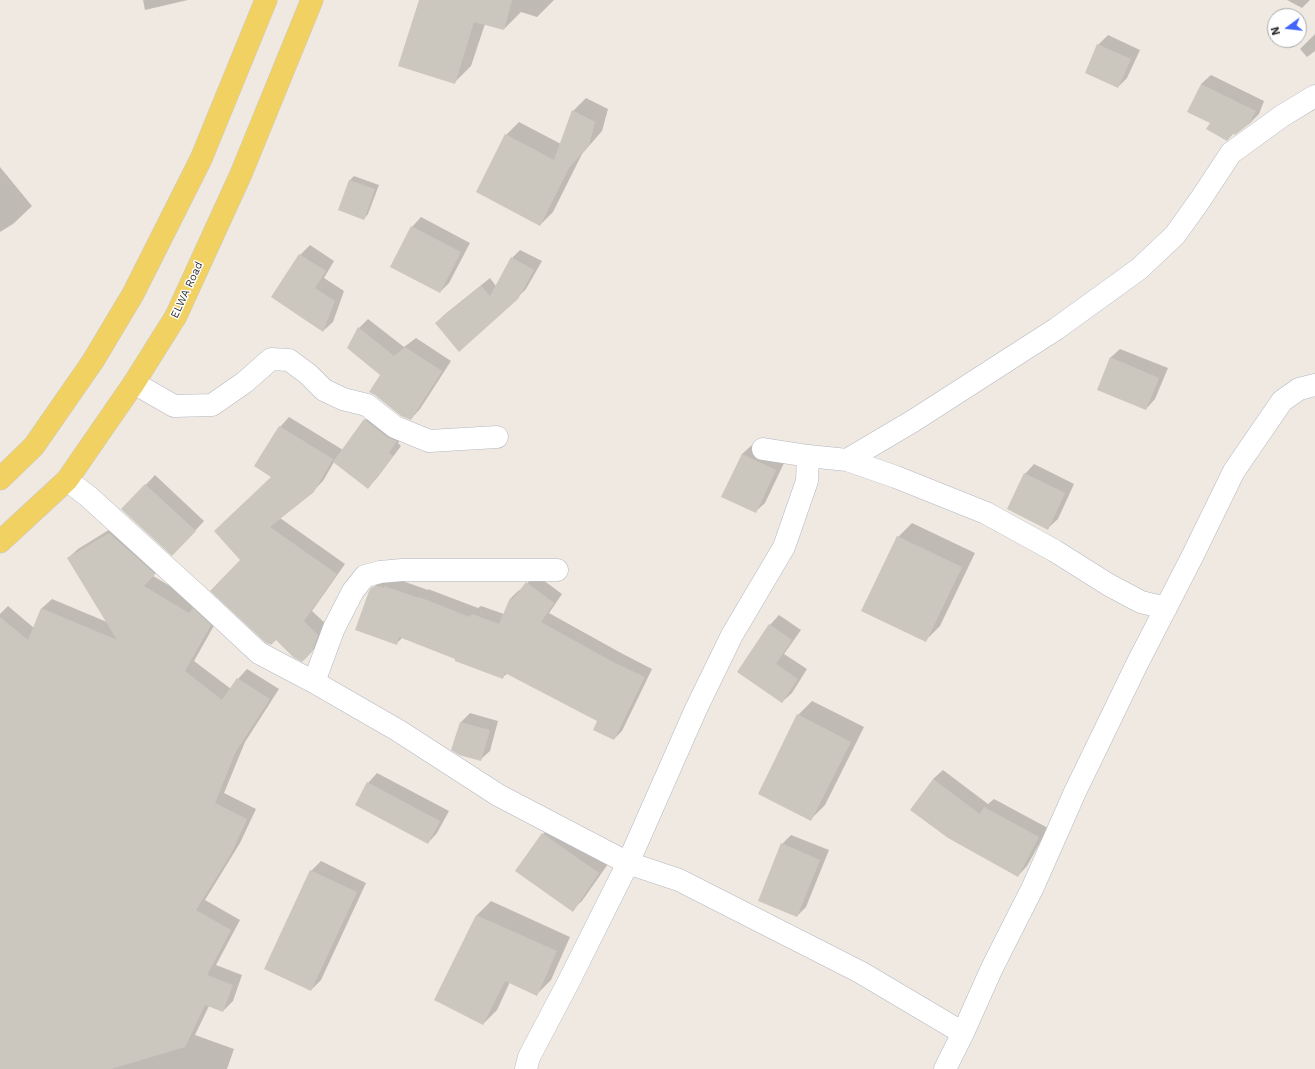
<!DOCTYPE html>
<html>
<head>
<meta charset="utf-8">
<style>
  body { margin:0 }
  #map { position:relative; width:1315px; height:1069px; overflow:hidden; background:#efe9e1; font-family:"Work Sans",sans-serif }
  canvas { display:block }
  .north { position:absolute; left:1267px; top:8px; width:40px; height:40px; box-sizing:border-box; background:#fff; border:1px solid #ababab; border-radius:50%; rotate:255deg; font-size:11px; font-weight:700; line-height:16px; text-align:center; color:#2e2e2e }
  .north::after { content:''; display:block; margin:auto; width:14px; height:18px; background:#4264fb; clip-path:polygon(50% 0,100% 100%,50% 72%,0 100%) }
</style>
</head>
<body>
<div id="map">
<canvas width="1315" height="1069"></canvas>
<div class="north">N</div>
</div>
<script>
const ctx = document.querySelector('canvas').getContext('2d');
ctx.lineJoin = 'round';
function fill(path, color) { ctx.fillStyle = color; ctx.fill(path, 'evenodd'); }
function stroke(path, color, width, dash) { ctx.strokeStyle = color; ctx.lineWidth = width; ctx.lineCap = dash ? 'butt' : 'round'; ctx.setLineDash(dash || []); ctx.stroke(path); }
function drawText(font, color, halo, rows, align = 'center') {
  ctx.font = font + ' "Work Sans",sans-serif'; ctx.lineWidth = 3; ctx.setLineDash([]); ctx.textBaseline = 'middle'; ctx.strokeStyle = halo; ctx.fillStyle = color; for (const [text, x, y, turn = 0] of rows) {
    ctx.save(); ctx.translate(x, y); ctx.rotate((+turn || 0) * Math.PI / 180); ctx.textAlign = isNaN(turn) ? turn : align; if (halo) ctx.strokeText(text, 0, 0); ctx.fillText(text, 0, 0); ctx.restore();
  }
}
const shadow = new Path2D(`
  M 143,0 L 188,0 L 145,10 Z
  M 420,0 L 554,0 L 537,17 L 521,12 L 504,29 L 485,24 L 471,66 L 454,83 Z
  M 1287,0 L 1310,0 L 1302,8 Z
  M 1315,34 L 1315,51 L 1307,57 L 1300,49 Z
  M 1108,35 L 1140,50 L 1127,78 L 1118,87 L 1098,45 Z
  M 1211,75 L 1264,101 L 1259,114 L 1249,124 L 1233,133 L 1211,122 L 1201,84 Z
  M 586,98 L 608,109 L 602,131 L 582,154 L 553,212 L 540,225 L 506,135 L 519,122 L 561,144 L 573,111 Z
  M 0,167 L 32,206 L 13,224 L 0,232 Z
  M 354,176 L 379,185 L 368,214 L 364,219 L 339,210 L 350,180 Z
  M 421,217 L 470,243 L 449,283 L 440,292 L 412,227 Z
  M 310,245 L 334,261 L 324,278 L 344,291 L 333,322 L 323,331 L 273,297 L 300,255 Z
  M 520,250 L 542,261 L 526,289 L 517,298 L 436,323 L 444,315 L 490,278 L 496,286 L 512,258 Z
  M 368,319 L 404,347 L 416,338 L 451,361 L 420,409 L 411,419 L 382,374 L 359,328 Z
  M 1120,349 L 1168,368 L 1155,399 L 1146,409 L 1110,358 Z
  M 375,410 L 406,432 L 398,443 L 401,446 L 377,478 L 368,487 L 334,462 L 323,481 L 313,491 L 280,518 L 345,564 L 312,611 L 327,625 L 321,642 L 302,661 L 241,560 L 215,531 L 273,476 L 280,427 L 289,417 L 343,450 L 365,420 Z
  M 752,445 L 785,461 L 765,503 L 755,512 L 722,496 L 742,454 Z
  M 1034,464 L 1074,484 L 1058,519 L 1048,528 L 1025,474 Z
  M 155,475 L 204,521 L 182,545 L 123,509 Z
  M 120,523 L 164,564 L 153,576 L 220,615 L 194,661 L 231,689 L 238,679 L 247,669 L 279,689 L 245,742 L 224,793 L 256,809 L 240,843 L 205,900 L 240,920 L 216,965 L 242,975 L 233,1001 L 223,1011 L 209,1006 L 195,1035 L 234,1049 L 227,1069 L 0,1069 L 0,614 L 8,606 L 34,628 L 42,608 L 52,599 L 107,622 L 68,558 L 78,549 Z
  M 912,523 L 975,553 L 940,626 L 926,640 L 898,537 Z
  M 535,574 L 562,594 L 549,613 L 621,653 L 652,669 L 622,731 L 614,739 L 598,721 L 508,673 L 503,677 L 403,637 L 396,644 L 373,588 L 382,579 L 394,578 L 428,590 L 428,589 L 478,608 L 481,606 L 504,614 L 511,598 L 519,590 L 521,591 Z
  M 779,615 L 801,630 L 784,654 L 807,669 L 792,693 L 782,702 L 738,672 L 770,625 Z
  M 812,701 L 864,727 L 825,805 L 811,819 L 798,715 Z
  M 470,713 L 498,721 L 490,751 L 480,760 L 461,722 Z
  M 943,770 L 988,804 L 994,799 L 1048,828 L 1027,866 L 1018,876 L 933,779 Z
  M 377,773 L 449,811 L 437,833 L 428,843 L 368,783 Z
  M 552,824 L 608,864 L 582,901 L 572,910 L 543,834 Z
  M 791,835 L 829,850 L 806,907 L 797,916 L 782,844 Z
  M 321,861 L 366,883 L 321,980 L 311,990 L 311,871 Z
  M 491,901 L 570,937 L 551,980 L 537,994 L 510,982 L 497,1010 L 483,1024 L 435,999 L 477,915 Z`);
const building = new Path2D(`
  M 419,0 L 512,0 L 504,30 L 474,22 L 455,84 L 398,66 Z
  M 1097,44 L 1131,59 L 1118,88 L 1085,73 Z
  M 1201,84 L 1256,111 L 1249,124 L 1235,135 L 1233,134 L 1227,141 L 1206,129 L 1210,123 L 1187,112 Z
  M 572,110 L 595,122 L 589,145 L 569,168 L 540,226 L 476,192 L 505,134 L 554,160 Z
  M 349,180 L 375,189 L 364,220 L 338,210 Z
  M 411,226 L 461,252 L 440,293 L 390,267 Z
  M 299,254 L 326,271 L 315,288 L 335,301 L 323,332 L 271,297 Z
  M 511,257 L 534,270 L 518,299 L 459,352 L 435,323 L 481,286 L 490,296 Z
  M 358,327 L 394,356 L 405,347 L 442,371 L 411,420 L 401,416 L 375,395 L 369,392 L 380,375 L 347,348 Z
  M 1110,357 L 1159,378 L 1146,410 L 1097,390 Z
  M 364,419 L 387,437 L 397,441 L 389,453 L 393,456 L 368,489 L 333,462 Z
  M 279,426 L 333,459 L 314,492 L 270,527 L 337,574 L 304,621 L 318,635 L 312,652 L 302,662 L 293,657 L 276,640 L 271,645 L 266,643 L 210,591 L 240,560 L 214,531 L 271,477 L 254,466 Z
  M 742,454 L 776,470 L 756,513 L 721,497 Z
  M 1024,473 L 1065,493 L 1048,530 L 1007,509 Z
  M 145,484 L 196,531 L 172,556 L 121,509 Z
  M 109,533 L 155,574 L 144,586 L 189,613 L 193,608 L 211,625 L 185,671 L 222,700 L 237,678 L 270,699 L 235,753 L 215,803 L 247,819 L 231,854 L 196,910 L 231,930 L 207,975 L 233,985 L 223,1012 L 205,1005 L 185,1047 L 111,1069 L 0,1069 L 0,617 L 28,640 L 41,608 L 117,640 L 67,558 Z
  M 897,536 L 962,567 L 926,642 L 861,611 Z
  M 526,582 L 554,603 L 541,622 L 613,662 L 645,677 L 614,740 L 593,730 L 597,721 L 505,673 L 503,679 L 455,661 L 455,659 L 399,637 L 397,645 L 355,630 L 369,591 L 372,587 L 377,586 L 384,588 L 384,586 L 419,598 L 419,597 L 470,617 L 472,614 L 499,624 L 510,598 L 513,599 Z
  M 769,624 L 792,640 L 776,664 L 798,679 L 782,703 L 737,672 Z
  M 797,714 L 851,742 L 811,821 L 758,794 Z
  M 460,722 L 490,730 L 481,761 L 459,755 L 451,750 Z
  M 933,779 L 980,814 L 984,807 L 1039,837 L 1018,877 L 948,838 L 910,810 Z
  M 367,782 L 440,821 L 428,844 L 355,805 Z
  M 542,833 L 599,873 L 573,912 L 515,871 Z
  M 781,843 L 820,860 L 797,917 L 758,901 Z
  M 310,870 L 357,892 L 311,991 L 264,969 Z
  M 476,915 L 557,951 L 537,996 L 505,981 L 483,1025 L 434,1000 Z`);
const street = new Path2D(`
  M 134,383 L 174,406 L 212,405 L 245,382 L 271,359 L 289,360 L 308,374 L 324,390 L 343,399 L 367,405 L 395,427 L 429,441 L 497,437
  M 763,449 L 808,456 L 847,460 L 896,477 L 986,513 L 1055,551 L 1109,585 L 1141,602 L 1166,608
  M 847,460 L 913,421 L 1056,329 L 1139,269 L 1175,235 L 1200,200 L 1231,153 L 1282,116 L 1315,96
  M 67,480 L 89,497 L 200,598 L 259,653 L 314,682 L 399,731 L 498,795 L 628,863 L 679,880 L 860,972 L 963,1033
  M 314,682 L 334,628 L 353,591 L 365,576 L 380,572 L 402,570 L 557,570
  M 526,1069 L 529,1057 L 568,983 L 628,863 L 696,709 L 732,635 L 784,547 L 807,481 L 808,456
  M 945,1069 L 963,1033 L 992,968 L 1033,887 L 1075,792 L 1137,664 L 1193,555 L 1234,471 L 1282,401 L 1299,389 L 1315,385`);
const primary = new Path2D(`
  M 0,479 L 34,446 L 93,361 L 133,294 L 201,159 L 266,0
  M 0,542 L 67,480 L 134,383 L 176,316 L 241,174 L 312,0`);
const streetNames = [
  ["ELWA Road",187,290,-65]
];
fill(shadow, '#0003');
fill(building, '#cbc7bf');
stroke(street, '#b4b7c1', 23);
stroke(primary, '#c9c9c9', 23);
stroke(street, '#fff', 22);
stroke(primary, '#f2d163', 22);
drawText('11px', '#2e2e2e', '#fff', streetNames);
</script>
</body>
</html>
